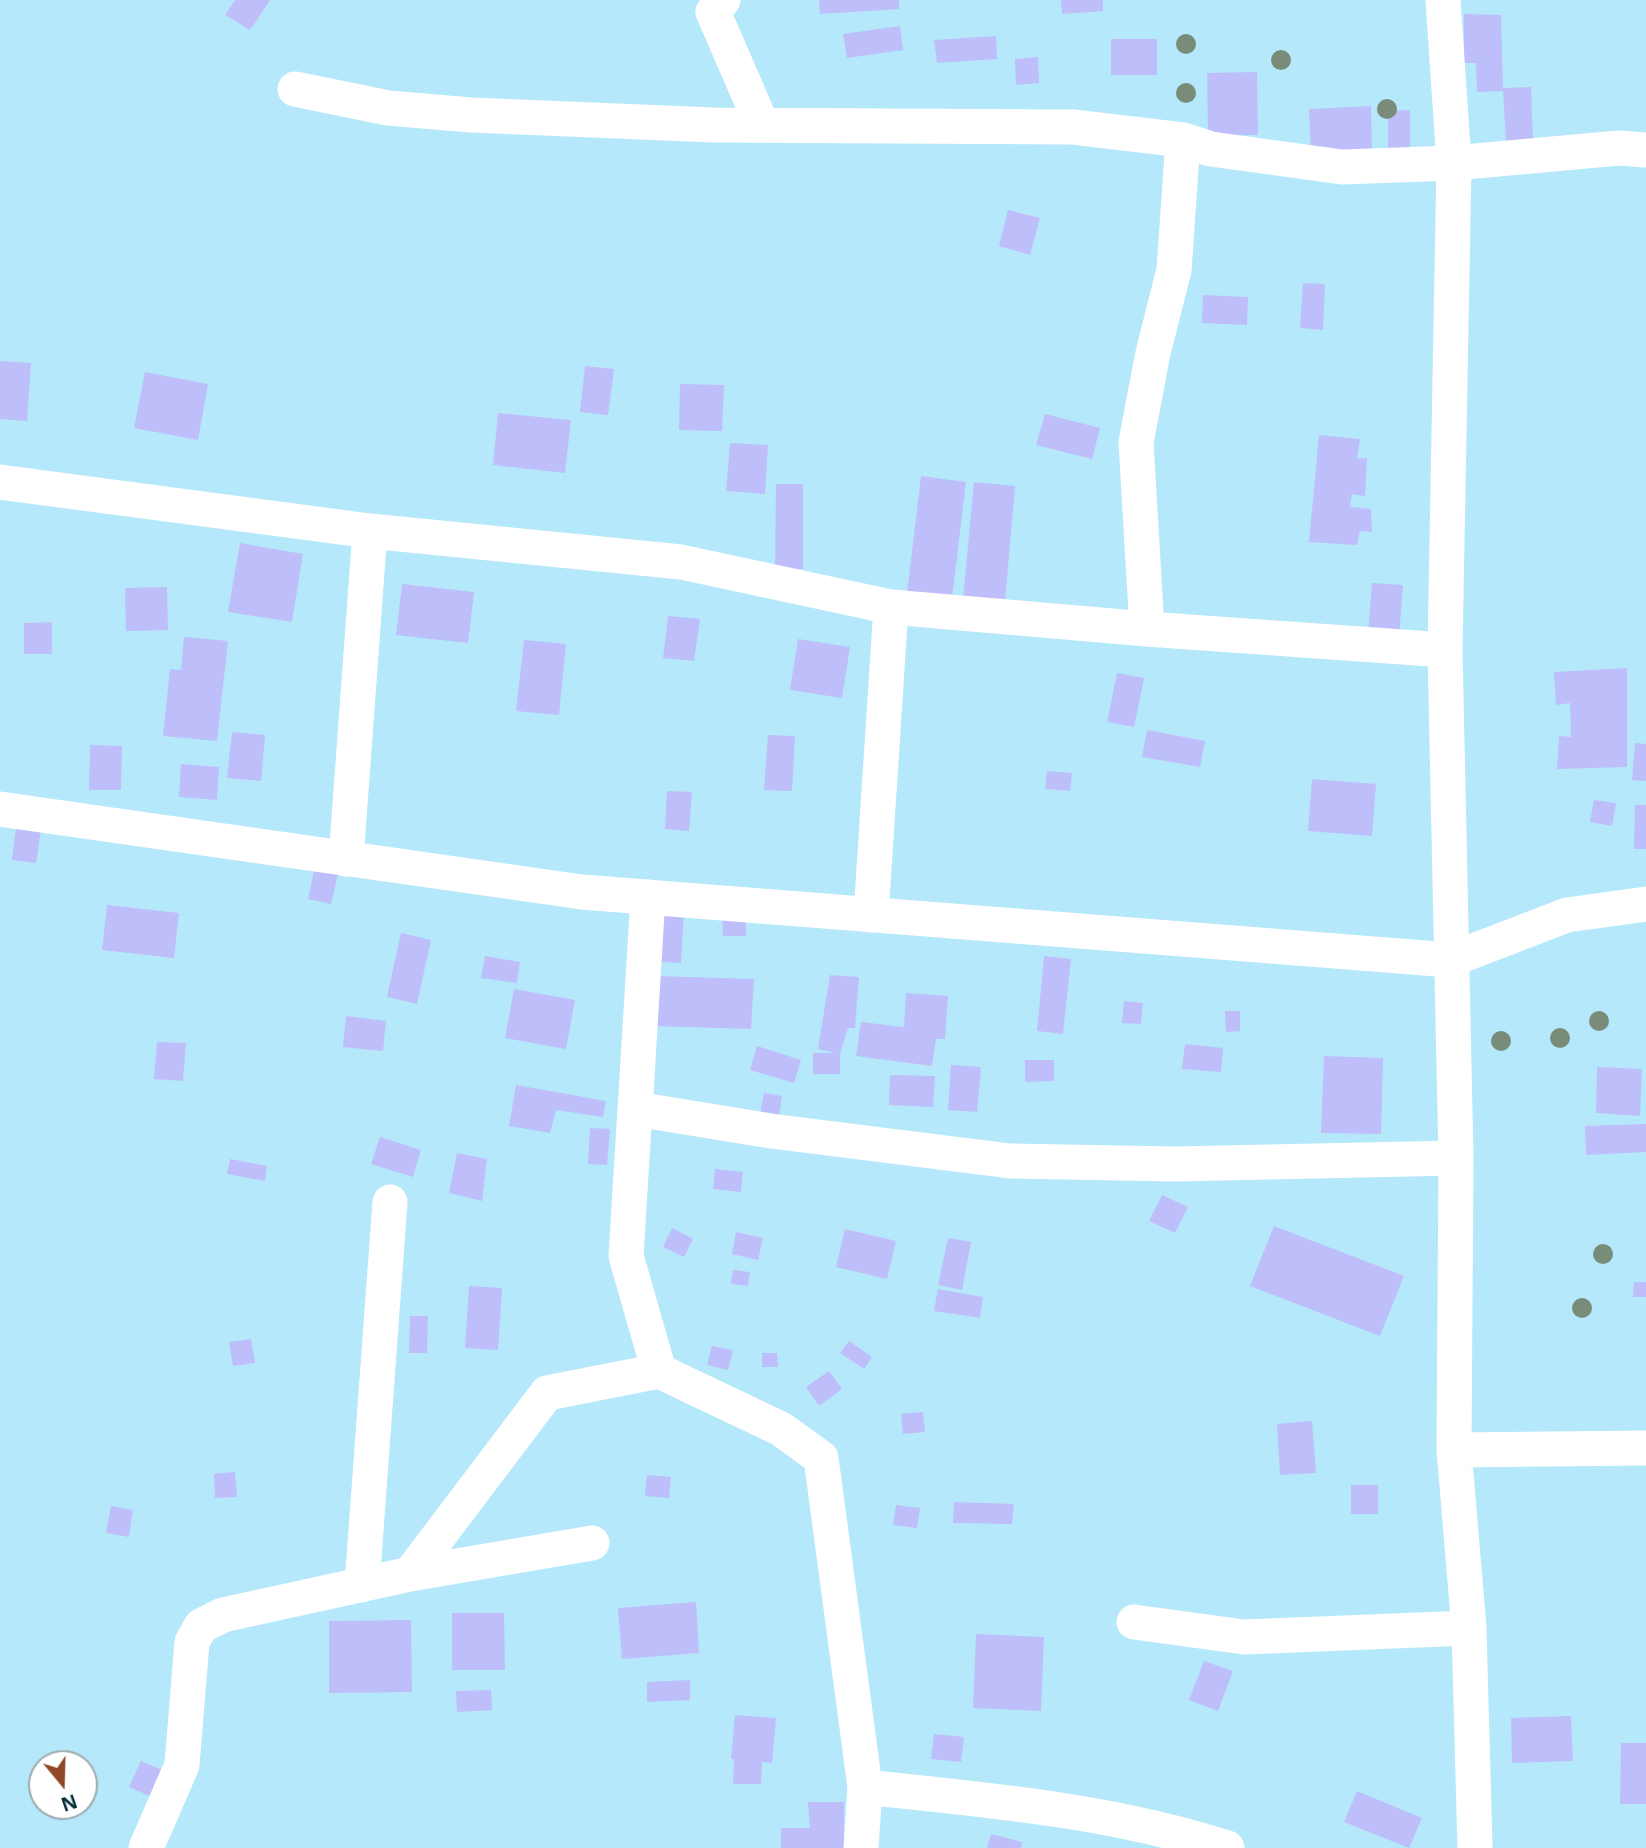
<!DOCTYPE html>
<html>
<head>
<meta charset="utf-8">
<style>
  body { margin:0 }
  #map { position:relative; width:1646px; height:1848px; overflow:hidden; background:#b6e8fb; font-family:"Open Sans",sans-serif }
  canvas { display:block }
  .north { position:absolute; left:28px; top:1750px; width:70px; height:70px; box-sizing:border-box; background:#fff; border:2px solid #9babb0; border-radius:50%; rotate:161deg; font-size:19px; font-weight:700; line-height:28px; text-align:center; color:#052d3a }
  .north::after { content:''; display:block; margin:auto; width:24px; height:32px; background:#904826; clip-path:polygon(50% 0,100% 100%,50% 72%,0 100%) }
</style>
</head>
<body>
<div id="map">
<canvas width="1646" height="1848"></canvas>
<div class="north">N</div>
</div>
<script>
const ctx = document.querySelector('canvas').getContext('2d');
ctx.lineJoin = 'round';
function fill(path, color) { ctx.fillStyle = color; ctx.fill(path, 'evenodd'); }
function stroke(path, color, width, dash) { ctx.strokeStyle = color; ctx.lineWidth = width; ctx.lineCap = dash ? 'butt' : 'round'; ctx.setLineDash(dash || []); ctx.stroke(path); }
const building = new Path2D(`
  M 235,0 L 270,0 L 250,30 L 225,15 Z
  M 819,0 L 899,0 L 899,9 L 820,14 Z
  M 1061,0 L 1103,0 L 1103,11 L 1062,14 Z
  M 1464,14 L 1501,15 L 1503,88 L 1531,87 L 1533,140 L 1506,141 L 1503,91 L 1477,92 L 1476,63 L 1464,63 Z
  M 900,26 L 903,50 L 847,58 L 843,34 Z
  M 996,36 L 997,59 L 937,63 L 934,40 Z
  M 1111,39 L 1157,39 L 1157,75 L 1111,75 Z
  M 1038,57 L 1039,83 L 1016,85 L 1015,59 Z
  M 1257,72 L 1258,135 L 1208,135 L 1207,73 Z
  M 1371,106 L 1372,151 L 1311,155 L 1309,109 Z
  M 1410,110 L 1410,161 L 1388,161 L 1388,111 Z
  M 1008,210 L 1040,218 L 1030,255 L 999,246 Z
  M 1303,283 L 1325,284 L 1323,330 L 1300,328 Z
  M 1203,295 L 1248,297 L 1247,325 L 1202,323 Z
  M 0,361 L 31,363 L 27,421 L 0,419 Z
  M 585,366 L 614,369 L 608,415 L 580,412 Z
  M 145,372 L 208,384 L 198,440 L 134,428 Z
  M 680,384 L 724,385 L 722,431 L 679,430 Z
  M 498,413 L 571,420 L 565,473 L 493,465 Z
  M 1045,414 L 1100,428 L 1092,459 L 1036,445 Z
  M 1319,435 L 1360,439 L 1357,459 L 1367,458 L 1365,496 L 1352,494 L 1350,507 L 1371,509 L 1372,532 L 1360,531 L 1357,545 L 1309,542 Z
  M 730,443 L 768,445 L 765,494 L 726,491 Z
  M 921,476 L 966,482 L 951,607 L 906,602 Z
  M 974,482 L 1015,486 L 1004,613 L 962,610 Z
  M 776,484 L 803,484 L 803,569 L 775,569 Z
  M 240,543 L 303,554 L 292,622 L 228,612 Z
  M 1372,583 L 1403,585 L 1399,637 L 1368,634 Z
  M 402,584 L 474,592 L 468,643 L 396,635 Z
  M 167,587 L 168,630 L 126,631 L 125,588 Z
  M 668,616 L 700,619 L 694,661 L 663,658 Z
  M 52,622 L 52,654 L 24,654 L 24,623 Z
  M 184,637 L 228,641 L 217,741 L 163,736 L 170,669 L 181,670 Z
  M 798,639 L 850,647 L 842,698 L 790,690 Z
  M 524,640 L 566,644 L 559,715 L 516,711 Z
  M 1627,668 L 1627,767 L 1557,769 L 1559,736 L 1571,737 L 1570,703 L 1556,705 L 1554,672 Z
  M 1117,673 L 1144,678 L 1134,727 L 1107,722 Z
  M 1147,730 L 1205,741 L 1200,767 L 1142,757 Z
  M 232,732 L 265,735 L 261,781 L 227,778 Z
  M 768,735 L 795,736 L 792,791 L 764,790 Z
  M 1635,743 L 1646,744 L 1646,781 L 1632,780 Z
  M 90,745 L 122,746 L 121,790 L 89,790 Z
  M 181,764 L 219,767 L 217,800 L 179,797 Z
  M 1047,771 L 1072,773 L 1070,791 L 1045,789 Z
  M 1312,779 L 1376,784 L 1372,836 L 1308,831 Z
  M 667,791 L 692,792 L 689,831 L 665,829 Z
  M 1594,800 L 1616,803 L 1612,826 L 1590,822 Z
  M 1635,805 L 1646,805 L 1646,849 L 1634,849 Z
  M 16,827 L 41,830 L 36,863 L 12,860 Z
  M 315,865 L 339,870 L 331,904 L 308,899 Z
  M 107,905 L 179,913 L 174,958 L 102,950 Z
  M 662,910 L 684,912 L 681,963 L 659,962 Z
  M 722,912 L 746,912 L 746,936 L 723,936 Z
  M 401,933 L 431,940 L 417,1004 L 387,997 Z
  M 485,956 L 520,962 L 517,983 L 481,978 Z
  M 1044,956 L 1071,959 L 1063,1034 L 1037,1031 Z
  M 830,975 L 859,977 L 855,1028 L 848,1028 L 840,1054 L 840,1074 L 813,1074 L 813,1053 L 835,1053 L 818,1049 Z
  M 655,976 L 754,979 L 751,1029 L 653,1026 Z
  M 514,989 L 575,1000 L 566,1049 L 505,1038 Z
  M 906,993 L 948,996 L 945,1039 L 936,1039 L 932,1066 L 856,1056 L 861,1022 L 904,1027 Z
  M 1124,1001 L 1143,1003 L 1141,1024 L 1122,1023 Z
  M 1225,1011 L 1240,1011 L 1240,1031 L 1226,1032 Z
  M 346,1016 L 386,1021 L 383,1051 L 343,1047 Z
  M 157,1042 L 186,1043 L 183,1081 L 154,1079 Z
  M 1185,1044 L 1223,1048 L 1221,1072 L 1182,1069 Z
  M 757,1046 L 801,1060 L 794,1083 L 750,1070 Z
  M 1324,1056 L 1383,1058 L 1381,1134 L 1321,1133 Z
  M 1025,1060 L 1054,1060 L 1054,1081 L 1025,1082 Z
  M 951,1065 L 981,1067 L 977,1112 L 948,1110 Z
  M 1597,1067 L 1642,1069 L 1640,1116 L 1596,1113 Z
  M 890,1075 L 935,1076 L 933,1107 L 889,1105 Z
  M 516,1085 L 606,1101 L 603,1117 L 556,1110 L 550,1133 L 509,1126 Z
  M 764,1093 L 782,1096 L 778,1123 L 759,1120 Z
  M 1646,1124 L 1646,1152 L 1586,1155 L 1585,1126 Z
  M 590,1128 L 610,1129 L 607,1165 L 588,1164 Z
  M 380,1137 L 421,1150 L 413,1177 L 371,1164 Z
  M 457,1153 L 487,1159 L 482,1201 L 449,1193 Z
  M 230,1159 L 267,1166 L 265,1181 L 227,1174 Z
  M 715,1169 L 743,1172 L 741,1192 L 713,1189 Z
  M 1162,1195 L 1188,1207 L 1175,1233 L 1149,1221 Z
  M 1274,1226 L 1404,1276 L 1380,1336 L 1250,1286 Z
  M 672,1228 L 693,1239 L 684,1257 L 663,1247 Z
  M 845,1229 L 896,1241 L 887,1279 L 836,1267 Z
  M 736,1232 L 763,1238 L 758,1260 L 732,1254 Z
  M 948,1238 L 971,1242 L 962,1290 L 938,1285 Z
  M 733,1270 L 750,1272 L 748,1286 L 731,1284 Z
  M 1634,1282 L 1646,1282 L 1646,1297 L 1633,1297 Z
  M 469,1286 L 502,1288 L 498,1350 L 465,1348 Z
  M 938,1289 L 983,1297 L 980,1318 L 934,1311 Z
  M 410,1316 L 428,1316 L 427,1353 L 409,1353 Z
  M 251,1339 L 255,1363 L 233,1366 L 229,1342 Z
  M 849,1341 L 872,1357 L 864,1369 L 840,1353 Z
  M 712,1346 L 733,1350 L 728,1370 L 707,1365 Z
  M 762,1353 L 777,1353 L 778,1367 L 762,1367 Z
  M 829,1371 L 842,1389 L 819,1406 L 806,1387 Z
  M 923,1412 L 925,1432 L 903,1434 L 901,1414 Z
  M 1312,1421 L 1316,1473 L 1280,1475 L 1277,1424 Z
  M 235,1472 L 237,1497 L 215,1498 L 214,1474 Z
  M 647,1475 L 671,1477 L 669,1498 L 645,1496 Z
  M 1351,1485 L 1378,1485 L 1378,1514 L 1351,1514 Z
  M 954,1502 L 1014,1504 L 1012,1524 L 953,1523 Z
  M 896,1505 L 920,1508 L 917,1528 L 893,1525 Z
  M 111,1506 L 133,1510 L 129,1537 L 106,1533 Z
  M 696,1602 L 699,1653 L 622,1659 L 618,1608 Z
  M 452,1613 L 504,1613 L 505,1670 L 452,1670 Z
  M 411,1620 L 412,1692 L 329,1693 L 329,1621 Z
  M 976,1634 L 1044,1637 L 1041,1711 L 973,1708 Z
  M 1204,1661 L 1233,1671 L 1218,1711 L 1189,1700 Z
  M 690,1680 L 690,1700 L 647,1702 L 647,1682 Z
  M 491,1690 L 492,1710 L 457,1712 L 456,1691 Z
  M 735,1715 L 776,1718 L 772,1763 L 762,1762 L 761,1784 L 733,1784 L 734,1759 L 731,1759 Z
  M 1571,1716 L 1573,1761 L 1512,1763 L 1511,1718 Z
  M 934,1734 L 964,1737 L 961,1762 L 931,1759 Z
  M 1621,1743 L 1646,1743 L 1646,1804 L 1620,1804 Z
  M 141,1761 L 176,1776 L 164,1802 L 129,1787 Z
  M 1357,1791 L 1422,1818 L 1409,1848 L 1344,1822 Z
  M 808,1802 L 844,1802 L 844,1848 L 781,1848 L 781,1828 L 810,1828 Z
  M 991,1834 L 1022,1842 L 1021,1848 L 987,1848 Z`);
const minor = new Path2D(`
  M 723,0 L 713,12 L 762,125
  M 1443,0 L 1454,163 L 1445,650 L 1456,1158 L 1454,1450 L 1469,1628 L 1475,1848
  M 295,89 L 388,108 L 471,115 L 714,125 L 1073,127 L 1183,140 L 1211,149 L 1342,167 L 1454,163 L 1619,148 L 1646,150
  M 0,482 L 370,531 L 681,562 L 891,607 L 1147,629 L 1445,650
  M 1147,629 L 1136,442 L 1153,353 L 1174,270 L 1183,140
  M 0,809 L 582,892 L 1450,960 L 1567,915 L 1646,904
  M 346,859 L 370,531
  M 871,915 L 891,607
  M 636,1109 L 771,1131 L 1010,1161 L 1175,1164 L 1456,1158
  M 659,1371 L 781,1429 L 821,1458 L 865,1787 L 861,1848
  M 1454,1450 L 1646,1448
  M 410,1574 L 547,1393 L 659,1371 L 626,1256 L 648,897
  M 362,1585 L 390,1202
  M 1134,1622 L 1244,1637 L 1469,1628
  M 865,1787 C 986,1800 1110,1810 1227,1848
  M 146,1848 L 182,1765 L 192,1642 L 201,1626 L 223,1615 L 410,1574 L 592,1543`);
const trees = [
  [1186,44],
  [1281,60],
  [1186,93],
  [1387,109],
  [1599,1021],
  [1560,1038],
  [1501,1041],
  [1603,1254],
  [1582,1308]
];
fill(building, '#bebefa');
stroke(minor, '#fff', 35);
ctx.fillStyle = '#788c79';
for (const [x, y] of trees) { ctx.beginPath(); ctx.arc(x, y, 10, 0, 2 * Math.PI); ctx.fill(); }
</script>
</body>
</html>
